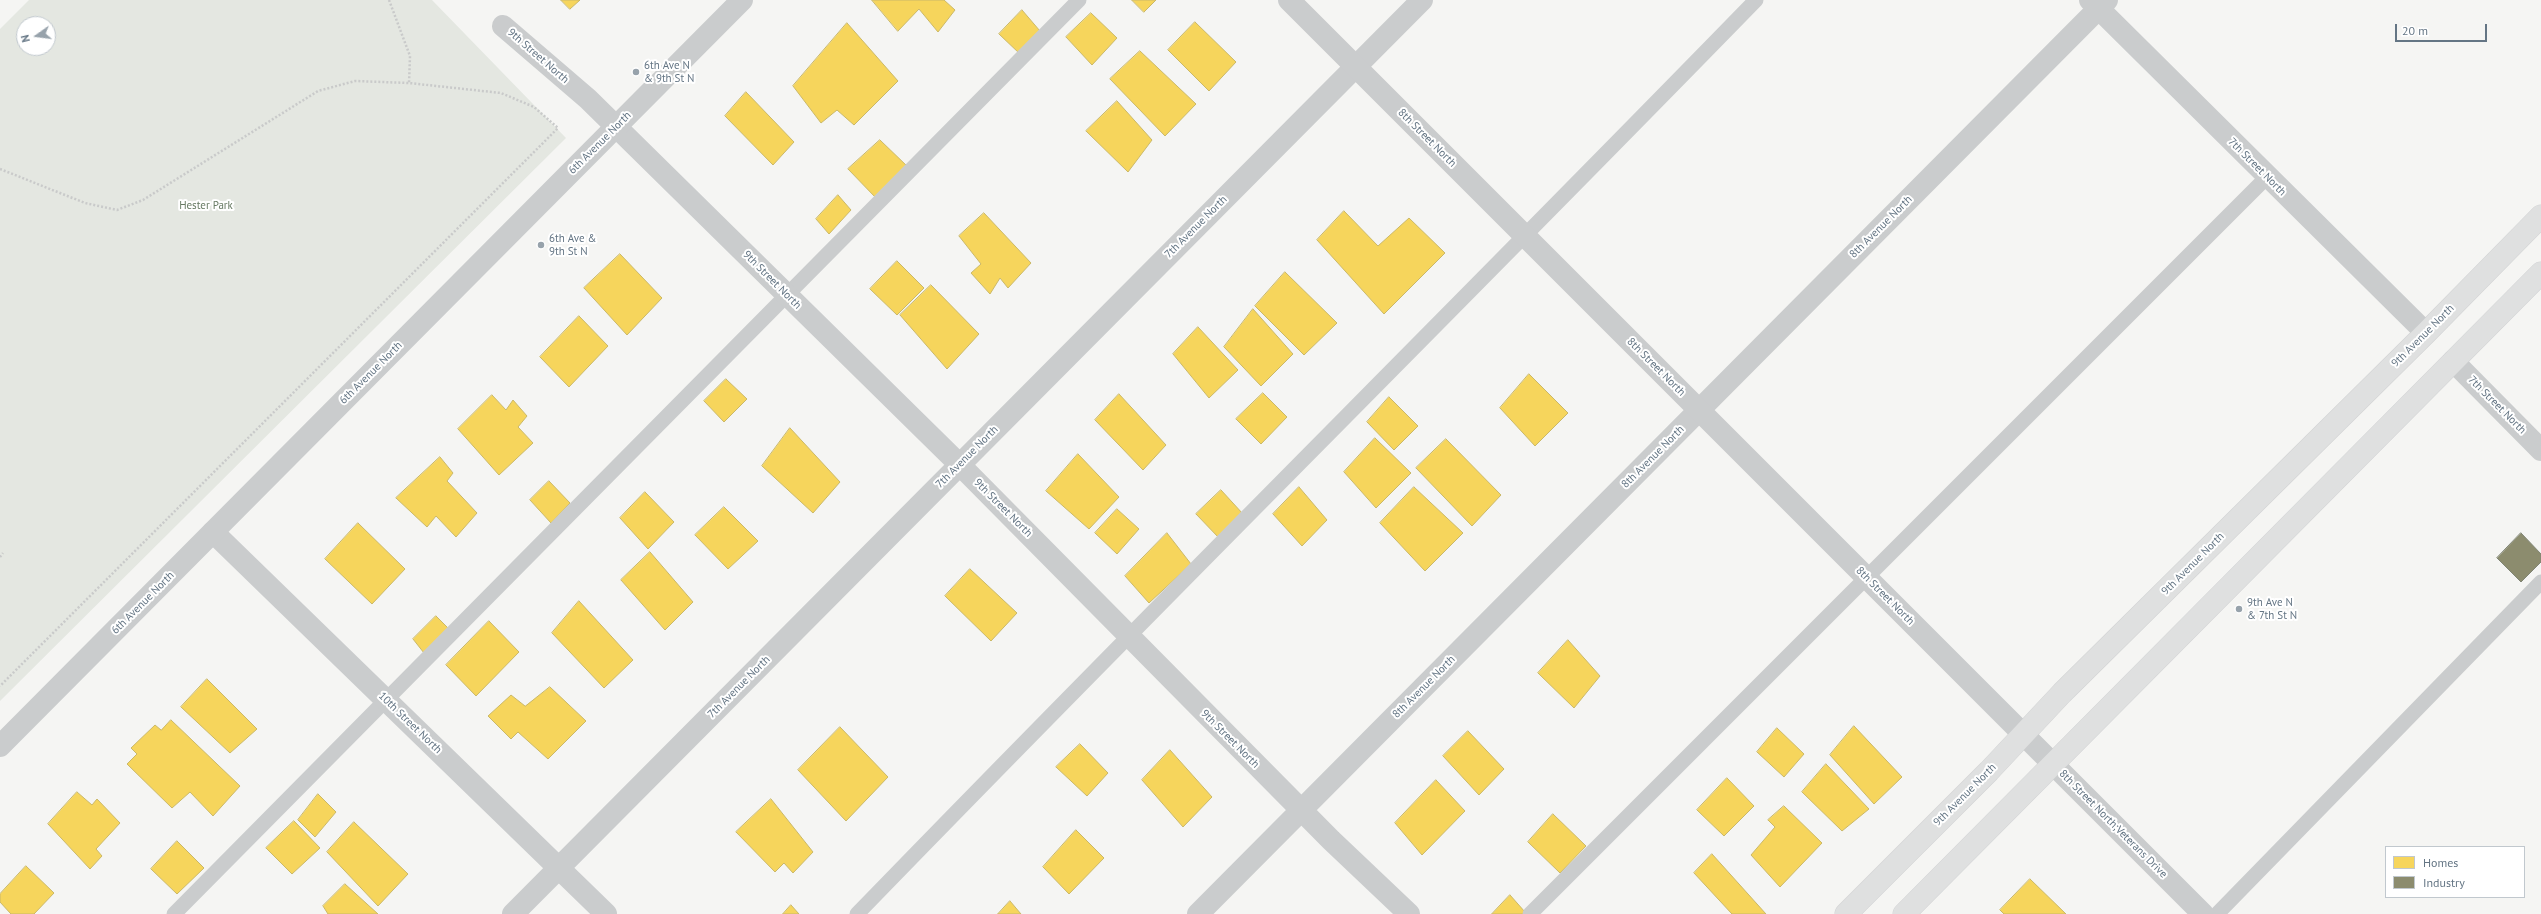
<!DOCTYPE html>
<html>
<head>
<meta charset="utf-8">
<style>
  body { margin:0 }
  #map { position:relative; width:2541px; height:914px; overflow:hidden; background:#f5f5f3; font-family:"PT Sans",sans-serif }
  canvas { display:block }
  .legend { position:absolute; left:2385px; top:846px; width:140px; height:52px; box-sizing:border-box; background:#fff; border:1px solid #c1c8ce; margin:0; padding:5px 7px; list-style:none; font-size:12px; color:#647584 }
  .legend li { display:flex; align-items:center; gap:8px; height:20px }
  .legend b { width:20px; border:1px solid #c1c8ce }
  .north { position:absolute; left:16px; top:16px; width:40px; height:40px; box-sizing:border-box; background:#fff; border:1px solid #c1c8ce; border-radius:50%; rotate:256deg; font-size:11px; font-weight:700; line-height:16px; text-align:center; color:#647584 }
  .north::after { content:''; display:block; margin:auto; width:14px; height:18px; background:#97a2ab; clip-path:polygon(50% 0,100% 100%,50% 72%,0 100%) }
  .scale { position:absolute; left:2395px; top:24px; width:92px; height:18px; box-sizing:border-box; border:2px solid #647584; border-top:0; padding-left:5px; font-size:12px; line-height:14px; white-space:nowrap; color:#647584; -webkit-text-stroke:3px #fff; paint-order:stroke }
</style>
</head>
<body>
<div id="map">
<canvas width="2541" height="914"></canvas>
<ul class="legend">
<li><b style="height:11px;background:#f6d55c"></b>Homes</li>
<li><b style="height:11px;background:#8c8c6e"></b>Industry</li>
</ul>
<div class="north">N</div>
<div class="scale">20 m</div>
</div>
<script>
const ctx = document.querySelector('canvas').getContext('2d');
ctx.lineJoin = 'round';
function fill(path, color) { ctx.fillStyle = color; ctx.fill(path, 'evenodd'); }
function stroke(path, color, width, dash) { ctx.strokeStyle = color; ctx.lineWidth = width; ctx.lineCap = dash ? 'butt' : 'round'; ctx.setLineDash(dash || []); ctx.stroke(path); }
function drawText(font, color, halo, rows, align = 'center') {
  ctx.font = font + ' "PT Sans",sans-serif'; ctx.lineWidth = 4; ctx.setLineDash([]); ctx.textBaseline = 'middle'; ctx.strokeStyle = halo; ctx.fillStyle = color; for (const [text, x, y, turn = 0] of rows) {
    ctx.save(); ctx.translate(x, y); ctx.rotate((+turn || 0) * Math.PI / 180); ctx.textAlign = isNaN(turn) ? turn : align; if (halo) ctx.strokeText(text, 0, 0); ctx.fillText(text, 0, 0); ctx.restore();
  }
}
const green = new Path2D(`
  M 29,0 L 432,0 L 566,138 L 0,701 L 0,29 ZM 24,24 L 48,24 L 48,48 L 24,48 Z`);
const homes = new Path2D(`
  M 561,0 L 580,0 L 570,9 Z
  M 872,0 L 944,0 L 955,10 L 938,32 L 919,9 L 898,31 Z
  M 1132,0 L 1156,0 L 1144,12 Z
  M 1022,10 L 1040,31 L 1020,54 L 999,34 Z
  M 1091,13 L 1117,38 L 1092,65 L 1066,37 Z
  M 1195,22 L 1236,62 L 1209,91 L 1168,50 Z
  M 847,23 L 898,81 L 854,125 L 837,110 L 821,123 L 793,86 Z
  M 1140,51 L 1196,104 L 1165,136 L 1110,79 Z
  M 746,92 L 794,142 L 773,165 L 725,116 Z
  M 1117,101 L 1152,140 L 1128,172 L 1086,131 Z
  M 880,140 L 908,167 L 876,198 L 848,169 Z
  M 838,195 L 851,210 L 829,234 L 816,219 Z
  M 1344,211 L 1378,246 L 1409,218 L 1445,253 L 1384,314 L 1317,240 Z
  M 984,213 L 1031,263 L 1008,288 L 1000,278 L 990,294 L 971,273 L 981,264 L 959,236 Z
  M 620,254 L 662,298 L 627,335 L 584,288 Z
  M 897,261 L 924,288 L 897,315 L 870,289 Z
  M 1285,272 L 1337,323 L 1304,355 L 1255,306 Z
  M 931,285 L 979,334 L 947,369 L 900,315 Z
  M 1253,309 L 1293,354 L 1261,386 L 1224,347 Z
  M 579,316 L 608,346 L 569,387 L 540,357 Z
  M 1198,327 L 1238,370 L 1209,398 L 1173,354 Z
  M 1529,374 L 1568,413 L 1535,446 L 1500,408 Z
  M 726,379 L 747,399 L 724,422 L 704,401 Z
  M 1263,393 L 1287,417 L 1261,444 L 1236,419 Z
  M 1119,394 L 1166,445 L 1143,470 L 1095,420 Z
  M 492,395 L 506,410 L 513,400 L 527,416 L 518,427 L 533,443 L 499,475 L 458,429 Z
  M 1389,397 L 1418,426 L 1394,450 L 1367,422 Z
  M 790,428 L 840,482 L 813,513 L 762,466 Z
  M 1375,438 L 1411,473 L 1376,508 L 1344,472 Z
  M 1446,439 L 1501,495 L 1472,526 L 1416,468 Z
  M 1078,454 L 1119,497 L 1089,529 L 1046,491 Z
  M 440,457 L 453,473 L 447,481 L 477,513 L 456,537 L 436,516 L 427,527 L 396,498 Z
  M 549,481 L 570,503 L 551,523 L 530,500 Z
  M 1299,487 L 1327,520 L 1302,546 L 1273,514 Z
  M 1414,487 L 1463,533 L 1425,571 L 1380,523 Z
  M 1221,490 L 1243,514 L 1219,538 L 1196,514 Z
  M 645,492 L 674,522 L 648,549 L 620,518 Z
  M 724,507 L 758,541 L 728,569 L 695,535 Z
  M 1117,509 L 1139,529 L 1117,554 L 1095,533 Z
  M 358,523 L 405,569 L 372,604 L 325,559 Z
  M 1167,533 L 1191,564 L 1149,603 L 1125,576 Z
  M 650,552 L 693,602 L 665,630 L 621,580 Z
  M 970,569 L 1017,613 L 991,641 L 945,596 Z
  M 579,601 L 633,660 L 604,688 L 552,633 Z
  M 436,616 L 449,629 L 424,653 L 413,639 Z
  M 489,621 L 519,652 L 476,696 L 446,665 Z
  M 1568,640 L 1600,676 L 1574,708 L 1538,673 Z
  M 207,679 L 257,729 L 230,753 L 181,707 Z
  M 550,687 L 586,721 L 548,759 L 518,732 L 511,739 L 488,716 L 511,695 L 525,706 Z
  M 171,720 L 240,786 L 213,816 L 190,792 L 172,808 L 127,764 L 137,754 L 131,748 L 155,725 L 161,730 Z
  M 1854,726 L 1902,777 L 1874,804 L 1830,755 Z
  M 840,727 L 888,777 L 846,821 L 798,770 Z
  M 1777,728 L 1804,754 L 1784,777 L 1757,752 Z
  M 1468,731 L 1504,769 L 1479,795 L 1443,756 Z
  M 1080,744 L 1108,773 L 1087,796 L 1056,767 Z
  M 1170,750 L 1212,797 L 1183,827 L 1142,780 Z
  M 1826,764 L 1869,809 L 1842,831 L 1802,792 Z
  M 1727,778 L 1754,806 L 1724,836 L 1697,810 Z
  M 1436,780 L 1465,811 L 1422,855 L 1395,823 Z
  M 77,792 L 92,805 L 97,799 L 120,823 L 96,849 L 102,856 L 90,869 L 48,824 Z
  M 318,794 L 336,812 L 315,837 L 298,820 Z
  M 771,799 L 813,852 L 793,873 L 784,863 L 775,872 L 736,832 Z
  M 1784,806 L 1822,843 L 1780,887 L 1751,855 L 1775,827 L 1768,820 Z
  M 1553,814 L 1586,846 L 1560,873 L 1528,842 Z
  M 294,821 L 320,848 L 292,874 L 266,848 Z
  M 354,822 L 408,874 L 378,906 L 327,852 Z
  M 1076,830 L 1104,858 L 1069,894 L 1043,867 Z
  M 177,841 L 204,868 L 177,894 L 151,869 Z
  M 1712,854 L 1766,914 L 1732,914 L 1694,873 Z
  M 26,866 L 54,893 L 34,914 L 11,914 L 0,902 L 0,894 Z
  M 2030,879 L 2066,914 L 2004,914 L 2000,910 Z
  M 345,884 L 378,914 L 328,914 L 323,906 Z
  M 1510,895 L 1525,912 L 1523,914 L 1492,914 Z
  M 1010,901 L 1021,914 L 998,914 Z
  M 791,905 L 799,914 L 783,914 Z`);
const industry = new Path2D(`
  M 2521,533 L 2541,554 L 2541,562 L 2521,582 L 2497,558 Z`);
const path = new Path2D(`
  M 389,0 L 410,56 L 409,83
  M 0,169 L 85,203 L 117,210 L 143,200 L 318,91 L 355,81 L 409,83 L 501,93 L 534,107 L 558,128 L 0,686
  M 0,557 L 3,553`);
const service = new Path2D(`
  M 174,914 L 1079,0
  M 857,914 C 1154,607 1458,306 1756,0
  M 1530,914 L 2267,177
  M 2217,914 L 2541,582`);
const minor = new Path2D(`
  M 2090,0 L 2426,333
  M 503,26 L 588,99 L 960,465 L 1331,840 L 1409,914
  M 2453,361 L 2541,450
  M 213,532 L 606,914
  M 513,914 L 1422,0
  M 1198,914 L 2107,0`);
const tertiary = new Path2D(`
  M 1289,0 L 2203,914
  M 0,746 L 742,0`);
const secondary = new Path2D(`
  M 1846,914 L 1989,771 L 2062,693 L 2426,333 L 2541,216
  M 1904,914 L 2541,273`);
const markers = [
  [636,72,4,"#97a2ab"],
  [541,245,4,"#97a2ab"],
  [2239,609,4,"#97a2ab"]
];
const streetNames = [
  ["9th Street North",538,56,41],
  ["8th Street North",1427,138,45],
  ["6th Avenue North",600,143,-45],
  ["7th Street North",2257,167,45],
  ["7th Avenue North",1196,227,-45],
  ["8th Avenue North",1881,227,-45],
  ["9th Street North",772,280,45],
  ["9th Avenue North",2423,336,-45],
  ["8th Street North",1656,367,45],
  ["6th Avenue North",371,373,-45],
  ["7th Street North",2497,405,45],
  ["7th Avenue North",967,457,-45],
  ["8th Avenue North",1653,457,-45],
  ["9th Street North",1003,508,45],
  ["9th Avenue North",2193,564,-45],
  ["8th Street North",1885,596,45],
  ["6th Avenue North",143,603,-45],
  ["7th Avenue North",739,687,-45],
  ["8th Avenue North",1424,687,-45],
  ["10th Street North",410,723,44],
  ["9th Street North",1230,739,45],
  ["9th Avenue North",1965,795,-45],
  ["8th Street North;Veterans Drive",2113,824,45]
];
const poiNames = [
  ["6th Ave N",644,66],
  ["& 9th St N",644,79],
  ["6th Ave &",549,239],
  ["9th St N",549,252],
  ["9th Ave N",2247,603],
  ["& 7th St N",2247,616]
];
const parkNames = [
  ["Hester Park",206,206]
];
fill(green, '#e4e7e1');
fill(homes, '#f6d55c');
stroke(homes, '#cab868', 1);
fill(industry, '#8c8c6e');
stroke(industry, '#808575', 1);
stroke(secondary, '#d2d3d4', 23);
stroke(path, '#c9caca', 2.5, [2, 2]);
stroke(service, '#cacccd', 15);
stroke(minor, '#cacccd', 22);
stroke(tertiary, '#cacccd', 22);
stroke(secondary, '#dfe0e0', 22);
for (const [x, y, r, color] of markers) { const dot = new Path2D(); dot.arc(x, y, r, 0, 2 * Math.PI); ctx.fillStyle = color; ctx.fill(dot); stroke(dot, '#fff', 1.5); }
drawText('11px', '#647584', '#fff', streetNames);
drawText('11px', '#647584', '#fff', poiNames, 'left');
drawText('11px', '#677a63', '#fff', parkNames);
</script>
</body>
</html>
